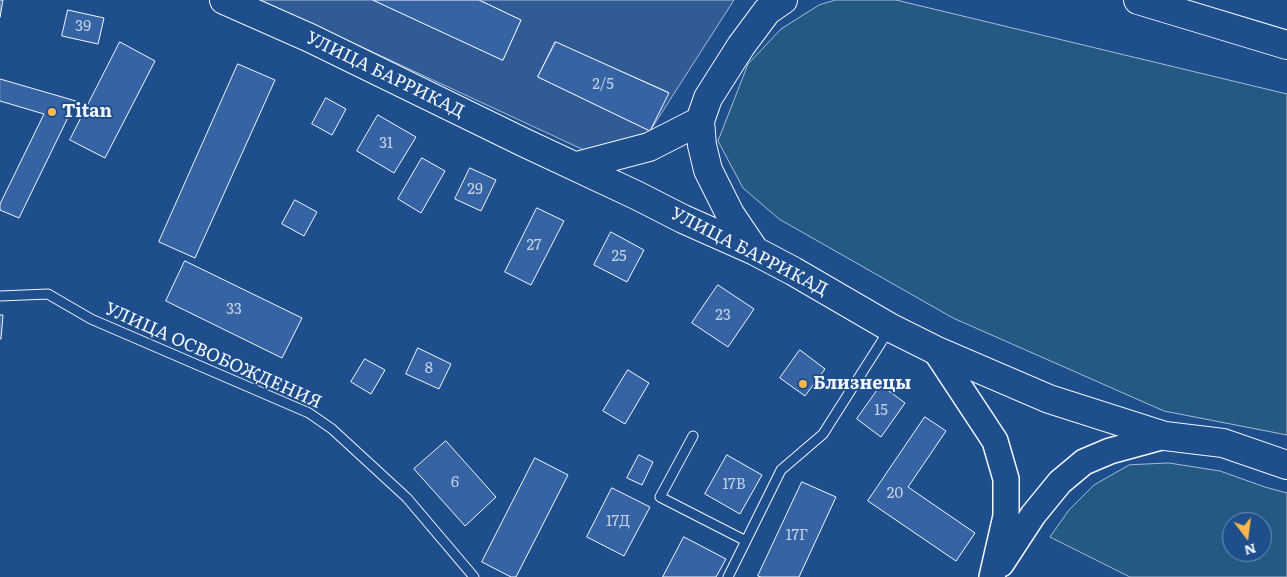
<!DOCTYPE html>
<html>
<head>
<meta charset="utf-8">
<style>
  body { margin:0 }
  #map { position:relative; width:1287px; height:577px; overflow:hidden; background:#1f4e8c; font-family:Literata,serif }
  canvas { display:block }
  .north { position:absolute; left:1222px; top:512px; width:50px; height:50px; box-sizing:border-box; background:#1f4e8c; border:1px solid #7391ba; border-radius:50%; rotate:165deg; font-size:14px; font-weight:700; line-height:20px; text-align:center; color:#f2f6ff }
  .north::after { content:''; display:block; margin:auto; width:18px; height:22px; background:#ffb74d; clip-path:polygon(50% 0,100% 100%,50% 72%,0 100%) }
</style>
</head>
<body>
<div id="map">
<canvas width="1287" height="577"></canvas>
<div class="north">N</div>
</div>
<script>
const ctx = document.querySelector('canvas').getContext('2d');
ctx.lineJoin = 'round';
function fill(path, color) { ctx.fillStyle = color; ctx.fill(path, 'evenodd'); }
function stroke(path, color, width, dash) { ctx.strokeStyle = color; ctx.lineWidth = width; ctx.lineCap = dash ? 'butt' : 'round'; ctx.setLineDash(dash || []); ctx.stroke(path); }
function drawText(font, color, halo, rows, align = 'center') {
  ctx.font = font + ' Literata,serif'; ctx.lineWidth = 4; ctx.setLineDash([]); ctx.textBaseline = 'middle'; ctx.strokeStyle = halo; ctx.fillStyle = color; for (const [text, x, y, turn = 0] of rows) {
    ctx.save(); ctx.translate(x, y); ctx.rotate((+turn || 0) * Math.PI / 180); ctx.textAlign = isNaN(turn) ? turn : align; if (halo) ctx.strokeText(text, 0, 0); ctx.fillText(text, 0, 0); ctx.restore();
  }
}
const green = new Path2D(`
  M 836,0 L 896,0 L 1287,94 L 1287,435 L 1164,411 L 953,318 L 779,219 L 743,188 L 718,141 L 748,64 L 781,29 L 819,5 Z
  M 1169,463 L 1220,471 L 1265,487 L 1287,493 L 1287,577 L 1130,577 L 1050,537 L 1069,510 L 1094,485 L 1129,465 ZM 1232,522 L 1262,522 L 1262,552 L 1232,552 Z`);
const parking = new Path2D(`
  M 261,0 L 373,0 L 503,60 L 521,20 L 479,0 L 734,0 L 650,131 L 591,153 ZM 555,42 L 668,92 L 650,131 L 538,77 Z`);
const building = new Path2D(`
  M 0,0 L 3,0 L 0,17 Z
  M 373,0 L 479,0 L 521,20 L 503,60 Z
  M 68,10 L 104,18 L 98,44 L 62,36 Z
  M 120,42 L 155,61 L 105,158 L 70,140 Z
  M 556,42 L 669,93 L 650,131 L 538,77 Z
  M 238,64 L 275,80 L 195,258 L 159,242 Z
  M 0,79 L 76,101 L 19,218 L 0,210 L 0,204 L 44,114 L 0,101 Z
  M 326,98 L 346,109 L 332,135 L 312,124 Z
  M 378,115 L 416,137 L 394,173 L 357,151 Z
  M 422,158 L 445,171 L 421,213 L 398,199 Z
  M 470,168 L 496,180 L 481,211 L 455,199 Z
  M 295,200 L 317,212 L 304,236 L 282,224 Z
  M 537,208 L 564,221 L 531,285 L 505,272 Z
  M 611,232 L 644,250 L 627,282 L 594,265 Z
  M 185,261 L 302,318 L 282,358 L 166,301 Z
  M 718,285 L 754,309 L 728,347 L 692,323 Z
  M 0,315 L 3,315 L 1,339 L 0,339 Z
  M 418,348 L 451,364 L 439,389 L 406,374 Z
  M 800,350 L 825,369 L 805,396 L 780,378 Z
  M 365,359 L 385,370 L 371,394 L 351,382 Z
  M 628,370 L 649,383 L 625,424 L 603,411 Z
  M 881,385 L 905,403 L 881,437 L 857,419 Z
  M 925,417 L 946,431 L 908,487 L 975,533 L 956,561 L 868,501 Z
  M 446,441 L 496,497 L 465,526 L 414,469 Z
  M 639,455 L 653,462 L 642,485 L 627,478 Z
  M 727,455 L 762,475 L 740,514 L 705,494 Z
  M 535,458 L 568,475 L 516,577 L 511,577 L 482,562 Z
  M 802,482 L 836,497 L 799,577 L 761,577 L 758,576 Z
  M 612,488 L 650,507 L 624,556 L 587,537 Z
  M 684,537 L 726,559 L 716,577 L 663,577 Z`);
const lane = new Path2D(`
  M 0,296 L 48,294 L 91,319 L 309,413 L 332,429 L 407,498 L 474,577
  M 693,436 L 660,497 L 746,541
  M 728,577 L 781,470 L 823,434 L 889,330`);
const secondary = new Path2D(`
  M 935,350 L 995,441 L 1006,479 L 1006,516 L 992,577
  M 1001,564 L 1033,515 L 1060,482 L 1084,462 L 1110,451 L 1165,436`);
const primary = new Path2D(`
  M 224,0 L 310,38 L 525,143 L 638,196 L 683,219 L 755,251 L 793,271 L 891,328 L 935,350 L 1049,399 L 1165,436 L 1223,443 L 1287,465
  M 1138,0 L 1287,45
  M 577,166 L 649,147 L 700,121
  M 755,251 L 730,214 L 708,170 L 702,145 L 700,121 L 708,98 L 741,46 L 767,11 L 783,0`);
const markers = [
  [52,112,5,"#ffb74d"],
  [803,384,5,"#ffb74d"]
];
const numberNames = [
  ["39",83,27],
  ["2/5",603,85],
  ["31",386,144],
  ["29",475,190],
  ["27",534,246],
  ["25",619,257],
  ["33",234,310],
  ["23",723,316],
  ["8",429,369],
  ["15",881,411],
  ["6",455,483],
  ["17В",734,485],
  ["20",895,494],
  ["17Д",618,522],
  ["17Г",797,536]
];
const streetNames = [
  ["УЛИЦА БАРРИКАД",385,75,26],
  ["УЛИЦА БАРРИКАД",749,252,27],
  ["УЛИЦА ОСВОБОЖДЕНИЯ",213,356,24]
];
const poiNames = [
  ["Titan",62,112],
  ["Близнецы",813,384]
];
fill(green, '#245a82');
stroke(green, '#a8bbd7', 1);
fill(parking, '#305b95');
stroke(parking, '#a8bbd7', 1);
fill(building, '#3563a3');
stroke(building, '#f2f6ff', 1);
stroke(lane, '#f2f6ff', 11);
stroke(secondary, '#f2f6ff', 28);
stroke(primary, '#f2f6ff', 30);
stroke(lane, '#1f4e8c', 9);
stroke(secondary, '#1f4e8c', 25);
stroke(primary, '#1f4e8c', 28);
for (const [x, y, r, color] of markers) { const dot = new Path2D(); dot.arc(x, y, r, 0, 2 * Math.PI); ctx.fillStyle = color; ctx.fill(dot); stroke(dot, '#1f4e8c', 2); }
drawText('15px', '#c3d1e8', null, numberNames);
drawText('18px', '#f2f6ff', '#1f4e8c', streetNames);
drawText('bold 18px', '#f2f6ff', '#1f4e8c', poiNames, 'left');
</script>
</body>
</html>
